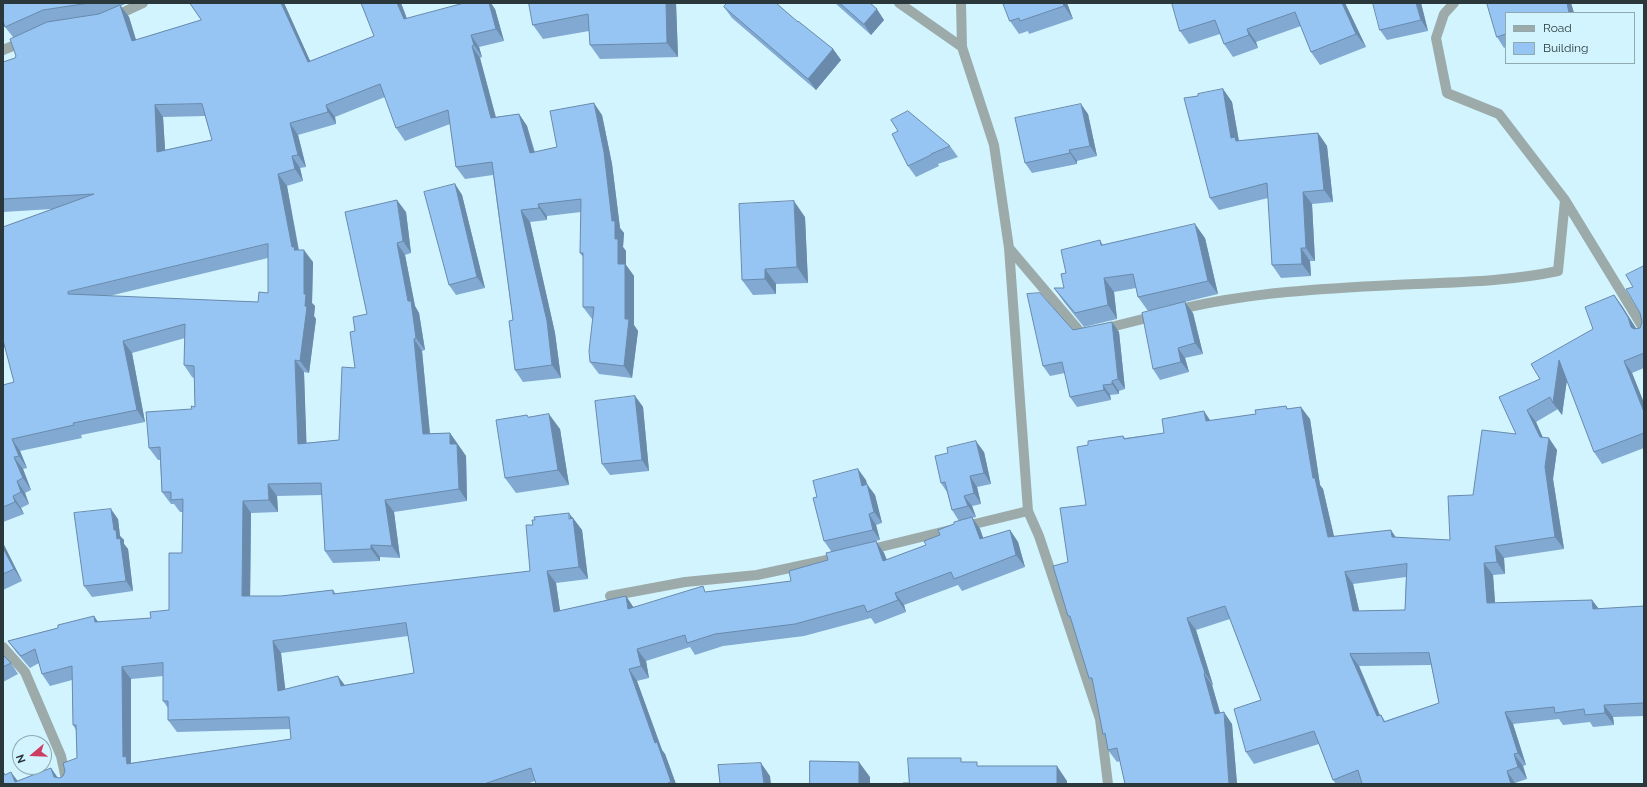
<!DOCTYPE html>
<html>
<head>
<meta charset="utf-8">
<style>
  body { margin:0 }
  #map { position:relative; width:1647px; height:787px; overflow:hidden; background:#d1f4fe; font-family:Raleway,sans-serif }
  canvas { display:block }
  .frame { position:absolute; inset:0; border:4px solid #2a383c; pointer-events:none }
  .legend { position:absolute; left:1505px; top:12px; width:130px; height:52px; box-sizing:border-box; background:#d1f4fe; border:1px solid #8ea9b0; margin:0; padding:5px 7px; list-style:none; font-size:12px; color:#2a383c }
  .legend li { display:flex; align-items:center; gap:8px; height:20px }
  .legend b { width:20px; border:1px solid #8ea9b0 }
  .north { position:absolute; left:12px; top:735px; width:40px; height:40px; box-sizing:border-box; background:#d1f4fe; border:1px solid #8ea9b0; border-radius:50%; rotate:251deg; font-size:11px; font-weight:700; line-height:16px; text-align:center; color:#2a383c }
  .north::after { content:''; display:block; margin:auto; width:14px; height:18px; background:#cd3d60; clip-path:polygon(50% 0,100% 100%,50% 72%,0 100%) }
</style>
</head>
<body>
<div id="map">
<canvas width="1647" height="787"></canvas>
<div class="frame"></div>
<ul class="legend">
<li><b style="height:5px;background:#9caba9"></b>Road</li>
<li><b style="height:11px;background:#96c5f4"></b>Building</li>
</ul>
<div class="north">N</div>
</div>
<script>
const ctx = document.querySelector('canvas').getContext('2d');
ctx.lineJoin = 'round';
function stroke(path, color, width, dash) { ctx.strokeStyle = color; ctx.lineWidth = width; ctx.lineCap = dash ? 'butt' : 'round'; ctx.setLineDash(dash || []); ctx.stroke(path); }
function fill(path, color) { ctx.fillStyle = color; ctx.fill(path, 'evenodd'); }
const minor = new Path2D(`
  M 899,3 L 962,47 L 994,145 L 1009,248 L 1028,511
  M 961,3 L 962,47
  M 1454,3 L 1444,14 L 1436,38 L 1447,93 L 1499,114 L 1565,200 L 1642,326 L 1644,335
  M 113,17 L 143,3
  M 3,50 L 25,41
  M 1009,248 L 1082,334 L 1087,333
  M 1177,310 C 1254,291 1335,288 1414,284 C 1462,282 1511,281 1558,271 L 1565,200
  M 1103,329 L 1155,316
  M 868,550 L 1028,511 L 1039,536 L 1100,719 L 1108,784
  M 610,596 L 685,582 L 757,575 L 841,557
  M 3,647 L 25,672 L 61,756 L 67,784`);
const wall = new Path2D(`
  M 3,3 L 127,3 L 121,6 L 129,17 L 136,40 L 201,20 L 190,3 L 284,3 L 310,61 L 374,36 L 361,3 L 401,3 L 407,19 L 495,9 L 504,41 L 479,47 L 482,57 L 480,58 L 496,117 L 519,114 L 527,126 L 535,152 L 557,147 L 602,115 L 612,164 L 620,228 L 624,233 L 623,247 L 626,251 L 626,265 L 634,276 L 634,325 L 638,331 L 632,378 L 599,374 L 590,362 L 593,319 L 592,319 L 583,307 L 583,257 L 580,253 L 581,212 L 547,216 L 547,220 L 530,222 L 555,333 L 561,378 L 523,382 L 515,370 L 513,320 L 493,175 L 465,179 L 456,167 L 450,124 L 405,141 L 396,128 L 385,97 L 335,117 L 336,124 L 298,135 L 306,167 L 300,168 L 303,181 L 287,186 L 299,250 L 313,262 L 312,303 L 315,306 L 314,316 L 316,319 L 309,373 L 304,372 L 306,443 L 339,440 L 355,368 L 355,331 L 367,314 L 406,212 L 411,253 L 405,255 L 415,306 L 419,313 L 425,350 L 422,351 L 430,433 L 450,433 L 466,456 L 467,501 L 394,512 L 400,558 L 380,557 L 380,561 L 333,563 L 325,551 L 322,495 L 277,496 L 278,512 L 251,513 L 250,596 L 281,596 L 333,590 L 336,594 L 530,571 L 533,525 L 573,518 L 582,530 L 588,579 L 556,583 L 560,611 L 626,596 L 633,607 L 707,592 L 791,581 L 828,560 L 831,551 L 824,541 L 817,497 L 866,480 L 867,485 L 875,495 L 882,523 L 876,525 L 880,540 L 876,541 L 884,553 L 887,560 L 926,545 L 940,535 L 959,521 L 952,510 L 947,492 L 941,483 L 984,452 L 991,484 L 977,487 L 981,504 L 972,506 L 976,517 L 972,518 L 980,529 L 983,538 L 1010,530 L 1018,542 L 1025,567 L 962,591 L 958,585 L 904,605 L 906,612 L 875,624 L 871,618 L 804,636 L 723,646 L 695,655 L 690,647 L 646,661 L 649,678 L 637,681 L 662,750 L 665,754 L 676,784 L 536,784 L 535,781 L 527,784 L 3,784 L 5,775 L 18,781 L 51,768 L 58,778 L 60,778 L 63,776 L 77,758 L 76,730 L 73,725 L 72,680 L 50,686 L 42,674 L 39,663 L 30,668 L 17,653 L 8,641 L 58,628 L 94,616 L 98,622 L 151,618 L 169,610 L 182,553 L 183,512 L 180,512 L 174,504 L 171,504 L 162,492 L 160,460 L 158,460 L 149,448 L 195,407 L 194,378 L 192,377 L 184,365 L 185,338 L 132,353 L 145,422 L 81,435 L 82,438 L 20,451 L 27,468 L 23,469 L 31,490 L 25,493 L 29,504 L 21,508 L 24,514 L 3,522 L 3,385 L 14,382 L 5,347 L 3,347 L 3,227 L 52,209 L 3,212 L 3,62 L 15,58 L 16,56 L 13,37 L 5,27 L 4,23 L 3,23 ZM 205,116 L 212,140 L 165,150 L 163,117 ZM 268,258 L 268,293 L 258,302 L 109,296 ZM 408,636 L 414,673 L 345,685 L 285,690 L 281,653 ZM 163,676 L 163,701 L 168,708 L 168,720 L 177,732 L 290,729 L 291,739 L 131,763 L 131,679 Z
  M 529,3 L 676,3 L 678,57 L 600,59 L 590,45 L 589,31 L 543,39 L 533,25 Z
  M 835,3 L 870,3 L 884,20 L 871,35 Z
  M 1003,3 L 1067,3 L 1073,19 L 1029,34 L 1028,31 L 1019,34 L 1010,21 Z
  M 1172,3 L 1345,3 L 1366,47 L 1320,65 L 1311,52 L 1301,26 L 1256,42 L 1258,48 L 1233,57 L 1224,44 L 1220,34 L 1189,44 L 1180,31 Z
  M 1421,3 L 1428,31 L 1387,40 L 1380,30 Z
  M 1487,3 L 1571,3 L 1574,13 L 1506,13 L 1506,47 L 1504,48 L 1497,37 Z
  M 724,7 L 798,22 L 833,49 L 841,60 L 816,90 L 732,18 Z
  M 1223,89 L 1232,102 L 1239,141 L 1318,133 L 1327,146 L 1333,202 L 1312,204 L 1315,261 L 1310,261 L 1311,276 L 1281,278 L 1272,265 L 1268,198 L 1219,210 L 1210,198 L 1198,96 Z
  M 1088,114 L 1097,156 L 1077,161 L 1077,164 L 1032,173 L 1025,163 Z
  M 898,131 L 950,146 L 958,157 L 938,164 L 939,166 L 916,177 L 908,166 Z
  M 455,184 L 462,195 L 485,288 L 456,295 L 449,285 Z
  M 805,217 L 808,283 L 776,284 L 776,294 L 753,295 L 742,280 Z
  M 1205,238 L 1218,294 L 1148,311 L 1138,297 L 1136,288 L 1114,292 L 1117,319 L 1084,327 L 1064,302 L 1054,288 L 1064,288 L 1066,273 L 1100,240 L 1103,245 Z
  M 1644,266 L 1644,368 L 1632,373 L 1644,403 L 1644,448 L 1602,464 L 1594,452 L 1567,380 L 1562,415 L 1558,409 L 1536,422 L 1543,438 L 1557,450 L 1553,479 L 1564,549 L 1504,558 L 1505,574 L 1493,575 L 1495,603 L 1592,600 L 1599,609 L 1644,606 L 1644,716 L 1613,717 L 1614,725 L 1593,727 L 1590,722 L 1563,725 L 1559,719 L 1513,724 L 1526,765 L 1523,766 L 1527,779 L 1515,783 L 1336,784 L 1333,780 L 1319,744 L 1254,764 L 1246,752 L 1261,700 L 1230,619 L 1196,630 L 1213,685 L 1212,685 L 1220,713 L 1232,724 L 1237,784 L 1125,784 L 1120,761 L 1117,762 L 1108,750 L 1106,738 L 1103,734 L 1093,684 L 1089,678 L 1072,622 L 1068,616 L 1068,562 L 1086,505 L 1088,445 L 1123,436 L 1125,438 L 1164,433 L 1210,421 L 1256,414 L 1286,406 L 1288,409 L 1310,419 L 1320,485 L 1323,489 L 1334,537 L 1396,538 L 1450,540 L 1473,495 L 1516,434 L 1540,379 L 1593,329 L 1614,295 L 1622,306 L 1636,329 L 1640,328 L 1642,322 L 1633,287 ZM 1406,577 L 1405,610 L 1359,611 L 1353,584 ZM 1431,665 L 1439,703 L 1385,721 L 1381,715 L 1380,715 L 1359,666 Z
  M 1193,313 L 1203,354 L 1185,358 L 1189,372 L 1160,380 L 1153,369 Z
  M 1112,322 L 1119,332 L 1125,389 L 1119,391 L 1119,394 L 1110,395 L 1111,400 L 1077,407 L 1070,397 L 1065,373 L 1050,376 L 1043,366 L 1073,330 Z
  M 635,396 L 643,407 L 649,471 L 610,475 L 602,464 Z
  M 529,417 L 560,429 L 569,485 L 516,493 L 505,478 Z
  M 118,519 L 120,536 L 124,540 L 124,544 L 128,549 L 133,591 L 92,597 L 84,586 Z
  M 3,543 L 22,581 L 3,590 Z
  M 3,655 L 11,663 L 18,674 L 3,682 Z`);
const shadedWall = new Path2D(`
  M 281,3 L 284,3 L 316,74 L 308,62 Z
  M 397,3 L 401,3 L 412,32 L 404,19 Z
  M 489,3 L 491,3 L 495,9 L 504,41 L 496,29 Z
  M 666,3 L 676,3 L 678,57 L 667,43 Z
  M 1063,3 L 1067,3 L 1073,19 L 1064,6 Z
  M 1342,3 L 1345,3 L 1366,47 L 1356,34 Z
  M 1416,3 L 1421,3 L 1428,31 L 1421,20 Z
  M 1567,3 L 1571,3 L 1574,13 L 1569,13 Z
  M 120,5 L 129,17 L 140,53 L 132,41 Z
  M 877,9 L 884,20 L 871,35 L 864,24 Z
  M 1247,29 L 1256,42 L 1258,48 L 1249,35 Z
  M 471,35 L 479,47 L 482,57 L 474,45 Z
  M 472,46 L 480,58 L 499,130 L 491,118 Z
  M 833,49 L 841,60 L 816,90 L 808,79 Z
  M 1223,89 L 1232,102 L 1239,142 L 1245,154 L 1231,138 Z
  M 594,103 L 602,115 L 612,164 L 620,228 L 624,233 L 623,247 L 626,251 L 626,265 L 634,276 L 634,325 L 638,331 L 632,378 L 624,366 L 625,319 L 612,221 Z
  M 1081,104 L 1088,114 L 1097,156 L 1090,146 Z
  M 155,105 L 163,117 L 166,164 L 157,152 Z
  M 326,105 L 335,117 L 336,124 L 328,112 Z
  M 519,114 L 527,126 L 538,166 L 530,153 Z
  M 290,123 L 298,135 L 306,167 L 298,155 Z
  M 1318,133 L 1327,146 L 1333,202 L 1324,190 Z
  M 1069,150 L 1077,161 L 1077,164 L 1070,153 Z
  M 292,156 L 300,168 L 303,181 L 295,169 Z
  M 278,174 L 287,186 L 299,253 L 303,262 L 292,247 Z
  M 455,184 L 462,195 L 485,288 L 477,277 Z
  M 1303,192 L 1312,204 L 1315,261 L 1306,248 Z
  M 397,200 L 406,212 L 411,253 L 403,241 Z
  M 794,201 L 805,217 L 808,283 L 797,267 Z
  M 538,204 L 547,216 L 547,220 L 539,208 Z
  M 521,210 L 530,222 L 555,333 L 561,378 L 552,365 Z
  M 1195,224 L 1205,238 L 1218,294 L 1208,281 Z
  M 397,243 L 405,255 L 415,306 L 419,313 L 425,350 L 416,338 L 408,301 Z
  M 1301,248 L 1310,261 L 1311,276 L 1302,264 Z
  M 304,250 L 313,262 L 312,303 L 315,306 L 314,316 L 316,319 L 309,373 L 300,361 L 305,306 L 304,294 Z
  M 765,269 L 776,284 L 776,294 L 765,279 Z
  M 1104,278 L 1114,292 L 1117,319 L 1108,305 Z
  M 1614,295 L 1622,306 L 1636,328 L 1639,339 L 1631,327 Z
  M 1185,302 L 1193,313 L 1203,354 L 1195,343 Z
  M 1112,322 L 1119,332 L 1125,389 L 1118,379 Z
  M 414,339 L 422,351 L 431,446 L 423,434 Z
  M 123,341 L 132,353 L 145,422 L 137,410 Z
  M 1178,348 L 1185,358 L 1189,372 L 1181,362 Z
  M 295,360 L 304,372 L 307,456 L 298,444 Z
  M 1559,360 L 1568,372 L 1562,415 L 1553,403 Z
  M 1624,361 L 1632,373 L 1644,403 L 1644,412 Z
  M 1112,381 L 1119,391 L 1119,394 L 1112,384 Z
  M 1103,385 L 1110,395 L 1111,400 L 1104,390 Z
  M 635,396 L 643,407 L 649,471 L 642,460 Z
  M 1301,407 L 1310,419 L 1320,485 L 1323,489 L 1337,549 L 1328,537 L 1313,478 Z
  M 1527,410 L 1536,422 L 1547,447 L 1549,438 L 1557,450 L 1553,479 L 1564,549 L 1555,537 L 1540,437 Z
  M 1204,411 L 1212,423 L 1206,421 Z
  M 549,414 L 560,429 L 569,485 L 558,470 Z
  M 450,433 L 466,456 L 467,501 L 459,489 L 450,444 Z
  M 12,439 L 20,451 L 27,468 L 19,456 Z
  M 976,441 L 984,452 L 991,484 L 984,473 Z
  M 14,457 L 23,469 L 31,490 L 23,478 Z
  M 858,469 L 866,480 L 870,497 L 862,486 Z
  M 970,476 L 977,487 L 981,504 L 974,493 Z
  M 17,481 L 25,493 L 29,504 L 21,492 Z
  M 268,484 L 277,496 L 278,512 L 269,500 Z
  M 867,484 L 875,495 L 882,523 L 874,512 Z
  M 13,496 L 21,508 L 24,514 L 15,502 Z
  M 964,496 L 972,506 L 976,517 L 968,506 Z
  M 385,500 L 394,512 L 400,558 L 392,546 Z
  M 243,501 L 251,513 L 250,608 L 242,596 Z
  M 111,509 L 118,519 L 120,536 L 124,540 L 124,544 L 128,549 L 133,591 L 126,581 L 117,539 L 114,530 Z
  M 569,513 L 582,530 L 588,579 L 579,567 Z
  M 869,514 L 876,525 L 880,540 L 873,530 Z
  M 972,517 L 980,529 L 988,551 L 980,539 Z
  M 1010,530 L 1018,542 L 1025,567 L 1016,555 Z
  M 1391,530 L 1399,542 L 1392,537 Z
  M 876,541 L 884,553 L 892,573 L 883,561 Z
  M 3,543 L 22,581 L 14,569 L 3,548 Z
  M 371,545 L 380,557 L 380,561 L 371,549 Z
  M 1495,546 L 1504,558 L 1505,574 L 1497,562 Z
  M 1484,563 L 1493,575 L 1496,615 L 1487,603 Z
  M 547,571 L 556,583 L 562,624 L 554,612 Z
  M 1345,572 L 1353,584 L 1362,623 L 1353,611 Z
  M 895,593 L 904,605 L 906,612 L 898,600 Z
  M 626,596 L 634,608 L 628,609 Z
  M 1592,600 L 1601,612 L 1593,609 Z
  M 94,616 L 102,628 L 95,622 Z
  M 1187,618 L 1196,630 L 1213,685 L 1205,673 Z
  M 273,641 L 281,653 L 287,703 L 278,691 Z
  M 637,649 L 646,661 L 649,678 L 641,666 Z
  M 1350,654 L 1359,666 L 1385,728 L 1377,716 Z
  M 122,667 L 131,679 L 131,764 L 127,764 L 123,757 Z
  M 629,669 L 637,681 L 662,750 L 665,754 L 676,784 L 673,784 L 671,782 L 655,743 Z
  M 1204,674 L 1212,685 L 1224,726 L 1215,714 Z
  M 338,676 L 347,688 L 341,686 Z
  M 1604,705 L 1613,717 L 1614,725 L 1605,713 Z
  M 1224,712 L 1232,724 L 1237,784 L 1229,784 Z
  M 1505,712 L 1513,724 L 1526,765 L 1518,753 Z
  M 1514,754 L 1523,766 L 1527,779 L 1518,767 Z
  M 859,762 L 870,777 L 870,784 L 859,784 Z
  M 761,763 L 770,776 L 771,784 L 764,784 Z
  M 1057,766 L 1067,781 L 1067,784 L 1057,784 Z
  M 51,768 L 59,780 L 54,777 Z
  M 1507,771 L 1515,783 L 1516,784 L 1511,784 Z
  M 11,772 L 20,784 L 15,782 Z`);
const building = new Path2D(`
  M 3,3 L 89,3 L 43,10 L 5,27 L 3,21 Z
  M 190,3 L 281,3 L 308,62 L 374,36 L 361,3 L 397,3 L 404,19 L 464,3 L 489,3 L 496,29 L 471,35 L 474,45 L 472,46 L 491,118 L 519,114 L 530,153 L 557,147 L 550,111 L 594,103 L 604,152 L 612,221 L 615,221 L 615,239 L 618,239 L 618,264 L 625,264 L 625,319 L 629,319 L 624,366 L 590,362 L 589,351 L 594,307 L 583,307 L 583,253 L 580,253 L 581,199 L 538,204 L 539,208 L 521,210 L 547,321 L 552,365 L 515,370 L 509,321 L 513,320 L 492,162 L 456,167 L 448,110 L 396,128 L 380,84 L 326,105 L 328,112 L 290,123 L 298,155 L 292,156 L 295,169 L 278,174 L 292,247 L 295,247 L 294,250 L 304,250 L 304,294 L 306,294 L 305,306 L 307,307 L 300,361 L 295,360 L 298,444 L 339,440 L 342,367 L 355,368 L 350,332 L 355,331 L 353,317 L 367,314 L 345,212 L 397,200 L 403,241 L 397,243 L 408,301 L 411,301 L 416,338 L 414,339 L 423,434 L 450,433 L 450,444 L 457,444 L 459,489 L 385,500 L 392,546 L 371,545 L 371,549 L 325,551 L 321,483 L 268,484 L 269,500 L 243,501 L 242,596 L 281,596 L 333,590 L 333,594 L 530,571 L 526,525 L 533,525 L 532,520 L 535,520 L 534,517 L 569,513 L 569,519 L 573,518 L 579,567 L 547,571 L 554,612 L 626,596 L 628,609 L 703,586 L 705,592 L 791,581 L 789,571 L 828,560 L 826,553 L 876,541 L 883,561 L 926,545 L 924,541 L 940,535 L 938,530 L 954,524 L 954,522 L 972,517 L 980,539 L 1010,530 L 1016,555 L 954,579 L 951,572 L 895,593 L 898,600 L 867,612 L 864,605 L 795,624 L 715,634 L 687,643 L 685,635 L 637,649 L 641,666 L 629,669 L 655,743 L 657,742 L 671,782 L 668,783 L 668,784 L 536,784 L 531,768 L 484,784 L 3,784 L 3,773 L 4,773 L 5,775 L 11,772 L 15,782 L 51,768 L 54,777 L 60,778 L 63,776 L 65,771 L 63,763 L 77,758 L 76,725 L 73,725 L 72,666 L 42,674 L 35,649 L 21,656 L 8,641 L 58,628 L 58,625 L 94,616 L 95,622 L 151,618 L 150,612 L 169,610 L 169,553 L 182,553 L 183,499 L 171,500 L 171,492 L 162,492 L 160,447 L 149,448 L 146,412 L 192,409 L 191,406 L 195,407 L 194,366 L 184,365 L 185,324 L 123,341 L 137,410 L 73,423 L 74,425 L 12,439 L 19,456 L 14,457 L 23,478 L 17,481 L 21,492 L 13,496 L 15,502 L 3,507 L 3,385 L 14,382 L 3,340 L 3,227 L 94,194 L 3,199 L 3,62 L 15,58 L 16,56 L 10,39 L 47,22 L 99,14 L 120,5 L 132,41 L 201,20 ZM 202,104 L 212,140 L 157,152 L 155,105 ZM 268,244 L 268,293 L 259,292 L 258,302 L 68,294 L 68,292 ZM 406,623 L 414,673 L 341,686 L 338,676 L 278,691 L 273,641 ZM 163,663 L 163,701 L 168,701 L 168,720 L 289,717 L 291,739 L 127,764 L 126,756 L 123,757 L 122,667 Z
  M 529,3 L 666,3 L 667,43 L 590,45 L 588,14 L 533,25 Z
  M 727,3 L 776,3 L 798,22 L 798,21 L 833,49 L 808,79 L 724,7 Z
  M 840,3 L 870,3 L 877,9 L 864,24 Z
  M 1003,3 L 1063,3 L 1064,6 L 1020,21 L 1019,18 L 1010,21 Z
  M 1172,3 L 1342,3 L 1356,34 L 1311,52 L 1295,12 L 1247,29 L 1249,35 L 1224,44 L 1215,20 L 1180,31 Z
  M 1373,3 L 1416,3 L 1421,20 L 1380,30 Z
  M 1487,3 L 1567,3 L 1569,13 L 1506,13 L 1506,34 L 1497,37 Z
  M 1223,89 L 1231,138 L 1235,137 L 1236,141 L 1318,133 L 1324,190 L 1303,192 L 1306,248 L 1301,248 L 1302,264 L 1272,265 L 1267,183 L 1210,198 L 1184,98 L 1198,96 L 1198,94 Z
  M 1081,104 L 1090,146 L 1069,150 L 1070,153 L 1025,163 L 1015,118 Z
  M 908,111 L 950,146 L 931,154 L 931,155 L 908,166 L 892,134 L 898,131 L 891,120 Z
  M 455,184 L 477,277 L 449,285 L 424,192 Z
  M 794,201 L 797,267 L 765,269 L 765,279 L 742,280 L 739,204 Z
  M 1195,224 L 1208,281 L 1138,297 L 1133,274 L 1104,278 L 1108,305 L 1075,313 L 1054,288 L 1064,288 L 1061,274 L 1066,273 L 1061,250 L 1100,240 L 1101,245 Z
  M 1644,266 L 1644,353 L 1624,361 L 1644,412 L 1644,433 L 1594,452 L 1559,360 L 1553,403 L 1550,397 L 1527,410 L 1540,437 L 1549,438 L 1545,467 L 1555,537 L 1495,546 L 1497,562 L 1484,563 L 1487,603 L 1592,600 L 1593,609 L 1644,606 L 1644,703 L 1604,705 L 1605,713 L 1585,715 L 1584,709 L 1555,713 L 1554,707 L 1505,712 L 1518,753 L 1514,754 L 1518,767 L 1507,771 L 1511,784 L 1362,784 L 1358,770 L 1333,780 L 1314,731 L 1246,752 L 1234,709 L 1261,700 L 1225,606 L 1187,618 L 1205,673 L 1204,674 L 1215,714 L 1224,712 L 1229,784 L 1125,784 L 1117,748 L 1108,750 L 1105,733 L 1103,734 L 1092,678 L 1089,678 L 1070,616 L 1068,616 L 1053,566 L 1068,562 L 1060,508 L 1086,505 L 1077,447 L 1088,445 L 1088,441 L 1123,436 L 1124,439 L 1164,433 L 1162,419 L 1204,411 L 1206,421 L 1256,414 L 1255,410 L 1286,406 L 1287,409 L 1301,407 L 1313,478 L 1315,478 L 1328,537 L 1391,530 L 1392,537 L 1450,540 L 1448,496 L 1473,495 L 1482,430 L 1516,434 L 1499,397 L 1540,379 L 1531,364 L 1593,329 L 1585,307 L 1614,295 L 1628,317 L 1631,327 L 1634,329 L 1640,328 L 1642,322 L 1640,313 L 1626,289 L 1633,287 L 1626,275 ZM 1407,564 L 1405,610 L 1353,611 L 1345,572 ZM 1429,653 L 1439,703 L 1384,722 L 1381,715 L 1377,716 L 1350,654 Z
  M 1040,293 L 1073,330 L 1112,322 L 1118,379 L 1112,381 L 1112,384 L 1103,385 L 1104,390 L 1070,397 L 1062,362 L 1043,366 L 1027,294 Z
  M 1185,302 L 1195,343 L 1178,348 L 1181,362 L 1153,369 L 1142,313 Z
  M 635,396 L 642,460 L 602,464 L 595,401 Z
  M 549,414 L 558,470 L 505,478 L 496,420 L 527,415 L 528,417 Z
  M 976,441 L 984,473 L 970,476 L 974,493 L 964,496 L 968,506 L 952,510 L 945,482 L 941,483 L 935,456 L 948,453 L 947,448 Z
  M 858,469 L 862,486 L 867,484 L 874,512 L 869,514 L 873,530 L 824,541 L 813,498 L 817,497 L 813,481 Z
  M 111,509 L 114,530 L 116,530 L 117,539 L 120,538 L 126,581 L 84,586 L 74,513 Z
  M 3,548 L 14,569 L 3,574 Z
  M 3,655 L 11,663 L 3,667 Z
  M 908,758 L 961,758 L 961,762 L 977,762 L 977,766 L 1057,766 L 1057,784 L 903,784 L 903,783 L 909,783 Z
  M 810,761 L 859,762 L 859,784 L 810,784 Z
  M 761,763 L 764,784 L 720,784 L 718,765 Z`);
stroke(minor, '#9caba9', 10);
fill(wall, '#81a9d2');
fill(shadedWall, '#698aab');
fill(building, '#96c5f4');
stroke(building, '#698aab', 1);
</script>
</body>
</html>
